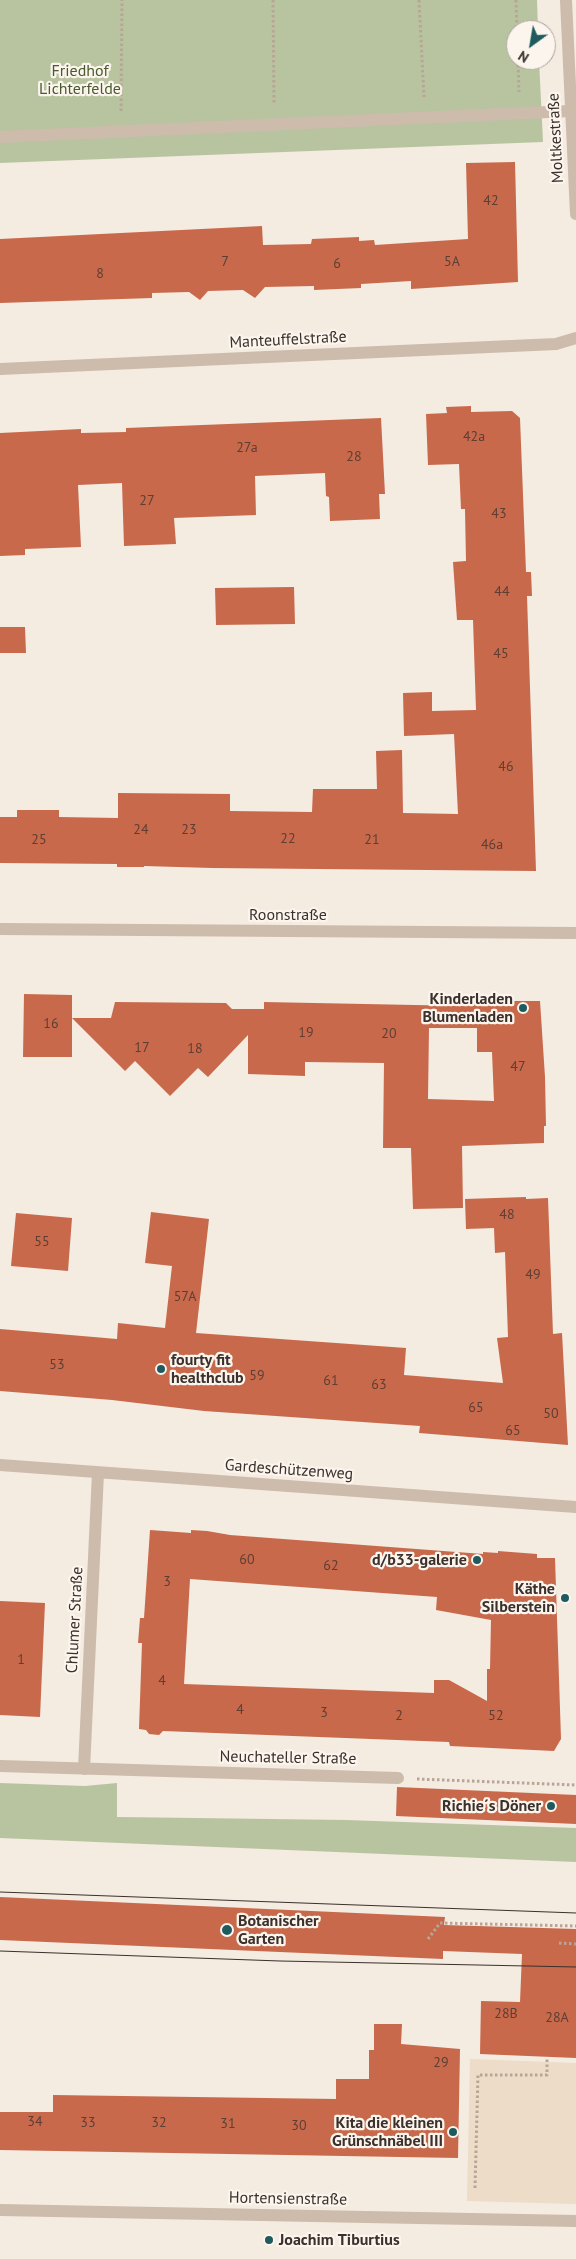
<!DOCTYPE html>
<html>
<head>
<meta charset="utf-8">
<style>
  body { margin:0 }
  #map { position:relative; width:576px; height:2259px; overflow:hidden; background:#f4ebe1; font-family:"PT Sans",sans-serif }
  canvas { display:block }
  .north { position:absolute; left:506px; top:20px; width:50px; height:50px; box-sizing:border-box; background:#fbf5ee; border:1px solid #aea6a0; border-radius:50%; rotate:212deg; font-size:14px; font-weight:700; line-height:20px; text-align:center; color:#3b302b }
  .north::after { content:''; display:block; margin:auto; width:18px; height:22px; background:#1f5a5e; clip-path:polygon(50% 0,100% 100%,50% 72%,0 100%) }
</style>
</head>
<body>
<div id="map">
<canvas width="576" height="2259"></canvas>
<div class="north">N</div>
</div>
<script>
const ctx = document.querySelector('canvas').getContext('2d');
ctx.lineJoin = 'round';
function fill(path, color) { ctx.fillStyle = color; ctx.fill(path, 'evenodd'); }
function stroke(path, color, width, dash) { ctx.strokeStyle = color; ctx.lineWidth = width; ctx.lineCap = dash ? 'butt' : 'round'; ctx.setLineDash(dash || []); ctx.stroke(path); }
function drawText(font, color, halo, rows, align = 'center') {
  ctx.font = font + ' "PT Sans",sans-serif'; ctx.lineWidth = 4.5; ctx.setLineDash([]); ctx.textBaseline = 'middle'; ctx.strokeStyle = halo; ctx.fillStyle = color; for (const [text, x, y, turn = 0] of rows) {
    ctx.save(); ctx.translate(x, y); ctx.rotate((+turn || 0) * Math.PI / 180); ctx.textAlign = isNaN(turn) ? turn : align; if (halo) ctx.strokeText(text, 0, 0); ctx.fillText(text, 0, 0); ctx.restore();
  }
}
const green = new Path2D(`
  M 0,0 L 537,0 L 538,30 L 516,30 L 516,60 L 539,60 L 543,142 L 0,163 Z
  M 0,1783 L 85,1786 L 117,1783 L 117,1817 L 346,1820 L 576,1828 L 576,1862 L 0,1838 Z`);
const plaza = new Path2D(`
  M 470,2059 L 576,2063 L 576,2204 L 467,2201 Z`);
const building = new Path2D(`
  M 515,162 L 518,282 L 411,289 L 411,281 L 361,284 L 361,288 L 314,290 L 314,286 L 265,287 L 255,298 L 243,290 L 208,291 L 200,300 L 189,292 L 152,293 L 152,298 L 0,303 L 0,239 L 262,226 L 263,245 L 311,244 L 312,239 L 359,237 L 359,241 L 374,240 L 375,245 L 468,239 L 466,163 Z
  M 471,406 L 471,412 L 512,411 L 520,418 L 526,572 L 531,572 L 532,596 L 527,596 L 536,871 L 212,868 L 144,866 L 144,867 L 117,867 L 117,864 L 0,863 L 0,817 L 17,817 L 17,810 L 59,810 L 59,817 L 118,818 L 118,793 L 230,794 L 230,811 L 312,812 L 313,789 L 377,789 L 376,751 L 402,750 L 403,813 L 458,814 L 454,734 L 404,736 L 403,693 L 432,692 L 432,711 L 476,710 L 473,620 L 457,620 L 453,562 L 466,561 L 465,509 L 461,509 L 459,464 L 428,465 L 426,414 L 447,413 L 446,407 Z
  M 381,418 L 385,494 L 379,494 L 380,519 L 330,521 L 329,497 L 326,496 L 325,473 L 255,476 L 256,515 L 174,518 L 176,544 L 124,546 L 122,483 L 78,485 L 81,547 L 25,549 L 25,555 L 0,556 L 0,433 L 81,429 L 81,433 L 126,432 L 126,428 Z
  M 294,587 L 295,624 L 216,625 L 215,588 Z
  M 0,627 L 25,627 L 26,653 L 0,653 Z
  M 24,994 L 72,995 L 72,1057 L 23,1057 Z
  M 465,1001 L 540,1001 L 545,1077 L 546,1126 L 544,1126 L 544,1143 L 462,1146 L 463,1208 L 413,1209 L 411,1148 L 383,1148 L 384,1063 L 305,1062 L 305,1076 L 248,1074 L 248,1035 L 208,1077 L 198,1068 L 170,1096 L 135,1061 L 125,1071 L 72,1018 L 111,1018 L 115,1002 L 226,1003 L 232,1009 L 264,1009 L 264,1002 L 465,1006 ZM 429,1028 L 477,1028 L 477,1052 L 492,1052 L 494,1101 L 428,1099 Z
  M 526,1197 L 526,1199 L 548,1198 L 553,1334 L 562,1333 L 568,1445 L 419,1433 L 420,1426 L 204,1411 L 112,1400 L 0,1391 L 0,1329 L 117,1339 L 118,1323 L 165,1328 L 172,1266 L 145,1263 L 151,1212 L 209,1219 L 196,1333 L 406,1348 L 404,1375 L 503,1383 L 497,1338 L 508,1337 L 505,1252 L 495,1253 L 494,1228 L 466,1229 L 465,1199 Z
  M 16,1213 L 72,1218 L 68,1271 L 11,1266 Z
  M 150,1530 L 191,1533 L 191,1530 L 207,1531 L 230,1535 L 483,1554 L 483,1552 L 498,1553 L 498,1551 L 537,1554 L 537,1558 L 555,1558 L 561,1739 L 554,1751 L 450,1746 L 449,1742 L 163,1731 L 159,1735 L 149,1734 L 146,1730 L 139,1729 L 142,1643 L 138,1643 L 140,1618 L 144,1618 ZM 190,1579 L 437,1597 L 436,1610 L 491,1620 L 490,1669 L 487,1669 L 487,1701 L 449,1680 L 434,1680 L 434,1693 L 184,1684 Z
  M 0,1601 L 45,1603 L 40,1717 L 0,1715 Z
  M 397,1787 L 576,1795 L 576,1824 L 396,1816 Z
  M 0,1897 L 445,1917 L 444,1925 L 576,1929 L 576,2058 L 480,2054 L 481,2001 L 520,2002 L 522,1954 L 443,1951 L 443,1959 L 0,1940 Z
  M 374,2024 L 402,2024 L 401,2044 L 460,2049 L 458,2158 L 0,2150 L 0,2112 L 53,2112 L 53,2095 L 336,2099 L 336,2079 L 369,2079 L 369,2050 L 374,2050 Z`);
const path = new Path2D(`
  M 273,0 L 274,104
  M 419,0 L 424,97
  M 516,0 L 517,30
  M 518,60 L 519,92
  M 121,111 L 122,0
  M 417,1779 L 576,1785
  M 428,1939 L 440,1923 L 576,1926
  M 559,1943 L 576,1944
  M 475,2188 L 478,2075 L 547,2075 L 547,2057`);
const minor = new Path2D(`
  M 566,0 L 576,214
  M 0,137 L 570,111
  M 0,369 L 556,344 L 576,338
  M 0,929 L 576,933
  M 0,1465 L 576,1507
  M 0,1766 L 398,1778
  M 84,1769 L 98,1473
  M 0,2210 L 576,2221`);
const tram = new Path2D(`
  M 0,1892 L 576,1913
  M 0,1951 L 280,1961 L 576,1967`);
const markers = [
  [523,1008,5,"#1f5a5e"],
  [161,1369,5,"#1f5a5e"],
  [477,1560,5,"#1f5a5e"],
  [565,1598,5,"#1f5a5e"],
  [551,1806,5,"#1f5a5e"],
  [227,1930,6,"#1f5a5e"],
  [453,2132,5,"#1f5a5e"],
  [269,2240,5,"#1f5a5e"]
];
const numberNames = [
  ["42",491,201],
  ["7",225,262],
  ["5A",452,262],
  ["6",337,264],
  ["8",100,274],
  ["42a",474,437],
  ["27a",247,448],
  ["28",354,457],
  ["27",147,501],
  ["43",499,514],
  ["44",502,592],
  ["45",501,654],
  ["46",506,767],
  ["24",141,830],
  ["23",189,830],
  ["22",288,839],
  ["25",39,840],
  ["21",372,840],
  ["46a",492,845],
  ["16",51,1024],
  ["19",306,1033],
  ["20",389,1034],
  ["17",142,1048],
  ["18",195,1049],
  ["47",518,1067],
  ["48",507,1215],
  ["55",42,1242],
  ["49",533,1275],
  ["57A",185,1297],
  ["53",57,1365],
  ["59",257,1376],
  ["61",331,1381],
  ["63",379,1385],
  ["65",476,1408],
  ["50",551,1414],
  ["65",513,1431],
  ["60",247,1560],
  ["62",331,1566],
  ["3",167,1582],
  ["1",21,1660],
  ["4",162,1681],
  ["4",240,1710],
  ["3",324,1713],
  ["2",399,1716],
  ["52",496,1716],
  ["28B",506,2014],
  ["28A",557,2018],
  ["29",441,2063],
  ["34",35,2122],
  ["33",88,2123],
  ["32",159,2123],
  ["31",228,2124],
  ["30",299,2126]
];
const parkNames = [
  ["Friedhof",80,71],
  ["Lichterfelde",80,89]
];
const streetNames = [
  ["Moltkestraße",556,138,-93],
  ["Manteuffelstraße",288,340,-3],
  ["Roonstraße",288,915],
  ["Gardeschützenweg",289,1470,4],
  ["Chlumer Straße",75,1620,-87],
  ["Neuchateller Straße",288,1758,1],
  ["Hortensienstraße",288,2199,1]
];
const poiNames = [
  ["Kinderladen",513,999],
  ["Blumenladen",513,1017],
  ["fourty fit",171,1360,"left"],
  ["healthclub",171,1378,"left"],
  ["d/b33-galerie",467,1560],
  ["Käthe",555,1589],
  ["Silberstein",555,1607],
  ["Richie´s Döner",541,1806],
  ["Botanischer",238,1921,"left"],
  ["Garten",238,1939,"left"],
  ["Kita die kleinen",443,2123],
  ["Grünschnäbel III",443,2141],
  ["Joachim Tiburtius",279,2240,"left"]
];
fill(green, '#b8c4a0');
fill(plaza, '#ecdcc8');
fill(building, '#c8694b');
stroke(path, '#b9a596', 3, [2.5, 2.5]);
stroke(minor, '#cdbbac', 12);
stroke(tram, '#3b302b', 1);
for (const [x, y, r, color] of markers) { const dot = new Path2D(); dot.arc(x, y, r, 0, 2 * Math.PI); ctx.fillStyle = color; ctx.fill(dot); stroke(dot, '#fbf5ee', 2); }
drawText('14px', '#5e3e33', null, numberNames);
drawText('16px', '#4a5a2e', '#fbf5ee', parkNames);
drawText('16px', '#3b302b', '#fbf5ee', streetNames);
drawText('bold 16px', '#3b302b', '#fbf5ee', poiNames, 'right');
</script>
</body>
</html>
